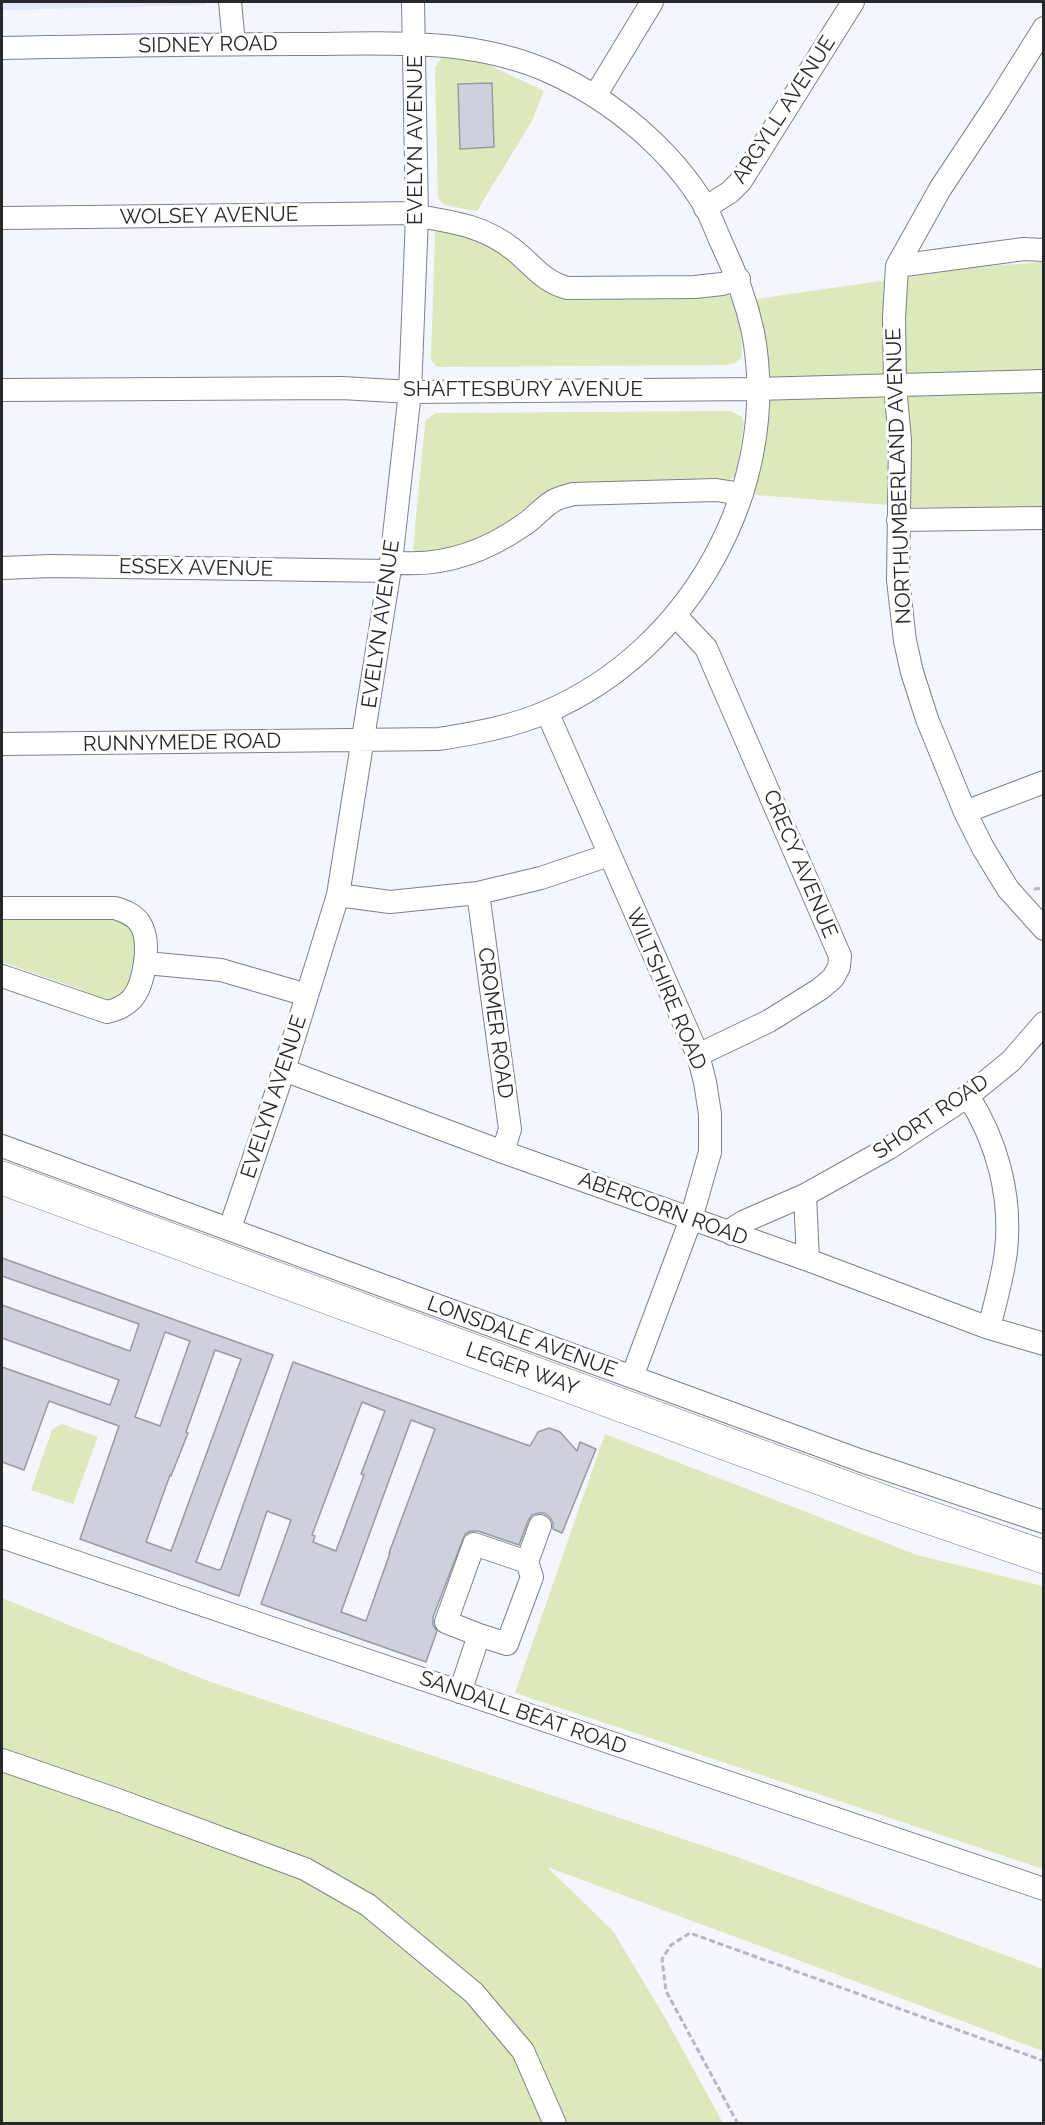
<!DOCTYPE html>
<html>
<head>
<meta charset="utf-8">
<style>
  body { margin:0 }
  #map { position:relative; width:1045px; height:2125px; overflow:hidden; background:#f3f6fd; font-family:Raleway,sans-serif }
  canvas { display:block }
  .frame { position:absolute; inset:0; border:3px solid #26282c; pointer-events:none }
</style>
</head>
<body>
<div id="map">
<canvas width="1045" height="2125"></canvas>
<div class="frame"></div>
</div>
<script>
const ctx = document.querySelector('canvas').getContext('2d');
ctx.lineJoin = 'round';
function fill(path, color) { ctx.fillStyle = color; ctx.fill(path, 'evenodd'); }
function stroke(path, color, width, dash) { ctx.strokeStyle = color; ctx.lineWidth = width; ctx.lineCap = dash ? 'butt' : 'round'; ctx.setLineDash(dash || []); ctx.stroke(path); }
function drawText(font, color, halo, rows, align = 'center') {
  ctx.font = font + ' Raleway,sans-serif'; ctx.lineWidth = 6; ctx.setLineDash([]); ctx.textBaseline = 'middle'; ctx.strokeStyle = halo; ctx.fillStyle = color; for (const [text, x, y, turn = 0] of rows) {
    ctx.save(); ctx.translate(x, y); ctx.rotate((+turn || 0) * Math.PI / 180); ctx.textAlign = isNaN(turn) ? turn : align; if (halo) ctx.strokeText(text, 0, 0); ctx.fillText(text, 0, 0); ctx.restore();
  }
}
const built = new Path2D(`
  M 2,2 L 206,2 L 206,5 L 2,10 Z`);
const green = new Path2D(`
  M 442,58 L 482,62 L 544,91 L 532,121 L 477,211 L 444,205 L 438,198 L 435,67 Z
  M 441,228 L 471,232 L 544,284 L 722,292 C 726,294 731,296 734,300 C 739,311 744,347 741,358 L 735,363 L 726,365 L 437,367 L 431,360 L 435,232 Z
  M 1043,262 L 1043,510 L 914,507 L 755,495 L 768,418 L 767,349 L 756,299 L 977,267 Z
  M 731,411 L 742,417 L 744,424 L 736,475 L 728,481 L 592,485 L 493,537 L 421,556 L 413,549 L 425,424 L 426,420 L 436,413 Z
  M 2,914 L 39,915 L 46,920 L 93,920 L 103,915 L 118,916 L 133,928 L 137,957 L 126,994 L 111,1003 L 86,999 L 82,990 L 2,962 Z
  M 62,1424 L 98,1437 L 73,1504 L 31,1490 L 52,1430 Z
  M 605,1434 L 917,1555 L 1043,1586 L 1043,1869 L 515,1693 Z
  M 2,1598 L 208,1681 L 737,1857 L 1043,1969 L 1043,2051 L 547,1867 L 613,1931 L 667,2021 L 723,2123 L 2,2123 Z`);
const building = new Path2D(`
  M 492,83 L 494,147 L 460,149 L 458,84 Z
  M 2,1258 L 273,1355 L 196,1562 L 218,1570 L 221,1569 L 293,1362 L 530,1446 L 538,1432 L 549,1428 L 560,1432 L 577,1451 L 580,1442 L 596,1449 L 562,1533 L 553,1529 L 553,1523 L 550,1517 L 544,1513 L 538,1513 L 532,1515 L 528,1521 L 519,1545 L 478,1531 L 471,1531 L 465,1534 L 433,1617 L 433,1625 L 437,1631 L 426,1662 L 261,1604 L 291,1520 L 267,1511 L 239,1596 L 80,1539 L 119,1426 L 49,1401 L 24,1470 L 2,1462 L 2,1367 L 110,1405 L 119,1380 L 2,1338 L 2,1305 L 130,1351 L 139,1324 L 2,1276 ZM 165,1332 L 190,1341 L 160,1426 L 135,1417 ZM 215,1350 L 241,1359 L 171,1551 L 146,1542 L 170,1475 L 171,1476 L 188,1433 L 186,1432 ZM 362,1402 L 385,1411 L 361,1474 L 364,1475 L 336,1551 L 313,1542 L 315,1536 L 312,1535 ZM 411,1420 L 435,1429 L 389,1553 L 390,1553 L 366,1621 L 341,1612 Z`);
const path = new Path2D(`
  M 1034,889 L 1044,888
  M 738,2124 L 666,1991 L 662,1959 L 671,1945 L 690,1933 L 1044,2061`);
const minor = new Path2D(`
  M 230,2 L 234,44
  M 1044,28 L 997,103 L 940,189 L 897,266 L 894,318 L 895,386 L 900,440 L 898,580 L 905,641 L 912,672 L 927,719 L 965,812 L 983,848 L 1008,889 L 1044,929
  M 2,48 C 100,46 199,44 297,44 C 385,44 470,36 552,73 C 613,101 672,150 706,208 C 712,219 716,231 721,242 C 735,271 746,300 753,332 C 782,487 690,651 546,712 C 512,727 475,733 439,739 L 2,744
  M 595,96 L 652,2
  M 705,208 L 730,192 L 741,181 L 853,2
  M 417,216 C 454,222 484,226 514,250 C 533,265 542,281 567,288 L 695,287 L 722,284 L 739,279
  M 2,218 L 417,213
  M 897,266 L 1024,249 L 1044,250
  M 2,390 L 342,388 L 410,392 L 757,389 L 1044,381
  M 898,520 L 1044,518
  M 391,562 C 440,568 483,553 522,526 C 534,519 543,506 555,500 C 560,497 567,496 573,494 L 716,490 L 742,494
  M 2,568 L 50,566 L 390,571
  M 676,616 L 706,648 L 840,956 L 839,967 L 833,978 L 820,989 L 769,1021 L 698,1055
  M 547,712 L 698,1055 L 705,1082 L 710,1114 L 710,1152 L 691,1219 L 632,1377
  M 965,812 L 1044,782
  M 478,893 L 510,1129 L 503,1152
  M 338,895 L 390,902 L 478,893 L 541,878 L 609,855
  M 2,908 L 115,908 C 124,911 133,914 139,922 C 152,939 145,983 132,999 C 125,1006 117,1010 107,1012 L 2,976
  M 146,963 L 221,970 L 307,995
  M 284,1070 L 503,1152 L 808,1260 L 989,1328 L 1044,1344
  M 968,1096 C 997,1141 1012,1196 1006,1251 C 1003,1277 995,1303 989,1328
  M 2,1146 L 859,1460 L 1044,1522
  M 805,1195 L 808,1260
  M 230,1228 L 284,1070 L 338,895 L 391,562 L 410,392 L 417,216 L 413,2
  M 732,1234 L 735,1227 L 745,1221 L 805,1195 L 889,1148 L 968,1096 L 1011,1061 L 1044,1023
  M 2,1537 L 1044,1889
  M 479,1635 L 446,1622 L 474,1544 L 527,1562
  M 460,1692 L 479,1635 L 507,1644 L 532,1577 L 527,1562 L 540,1526
  M 2,1760 L 115,1799 L 305,1869 L 368,1905 L 474,1993 L 523,2051 L 555,2124`);
const highway = new Path2D(`
  M 2,1178 L 893,1505 L 1044,1557`);
const streetNames = [
  ["SIDNEY ROAD",208,45,-1],
  ["ARGYLL AVENUE",784,110,-57],
  ["EVELYN AVENUE",416,140,-90],
  ["WOLSEY AVENUE",209,216,-1],
  ["SHAFTESBURY AVENUE",523,390],
  ["NORTHUMBERLAND AVENUE",899,476,-92],
  ["ESSEX AVENUE",196,568,1],
  ["EVELYN AVENUE",381,624,-82],
  ["RUNNYMEDE ROAD",182,743,-1],
  ["CRECY AVENUE",800,864,67],
  ["WILTSHIRE ROAD",666,989,67],
  ["CROMER ROAD",495,1023,82],
  ["EVELYN AVENUE",274,1097,-72],
  ["SHORT ROAD",931,1117,-34],
  ["ABERCORN ROAD",663,1209,20],
  ["LONSDALE AVENUE",522,1337,20],
  ["LEGER WAY",522,1369,20],
  ["SANDALL BEAT ROAD",523,1713,19]
];
fill(built, '#e1e9fb');
fill(green, '#dde9ba');
fill(building, '#ccd1dc');
stroke(building, '#969aa4', 1.5);
stroke(minor, '#7c808a', 24);
stroke(highway, '#7c808a', 34);
stroke(path, '#b4b7bd', 3, [6, 3]);
stroke(minor, '#fff', 22);
stroke(highway, '#fff', 33);
drawText('21px', '#26282c', '#fff', streetNames);
</script>
</body>
</html>
